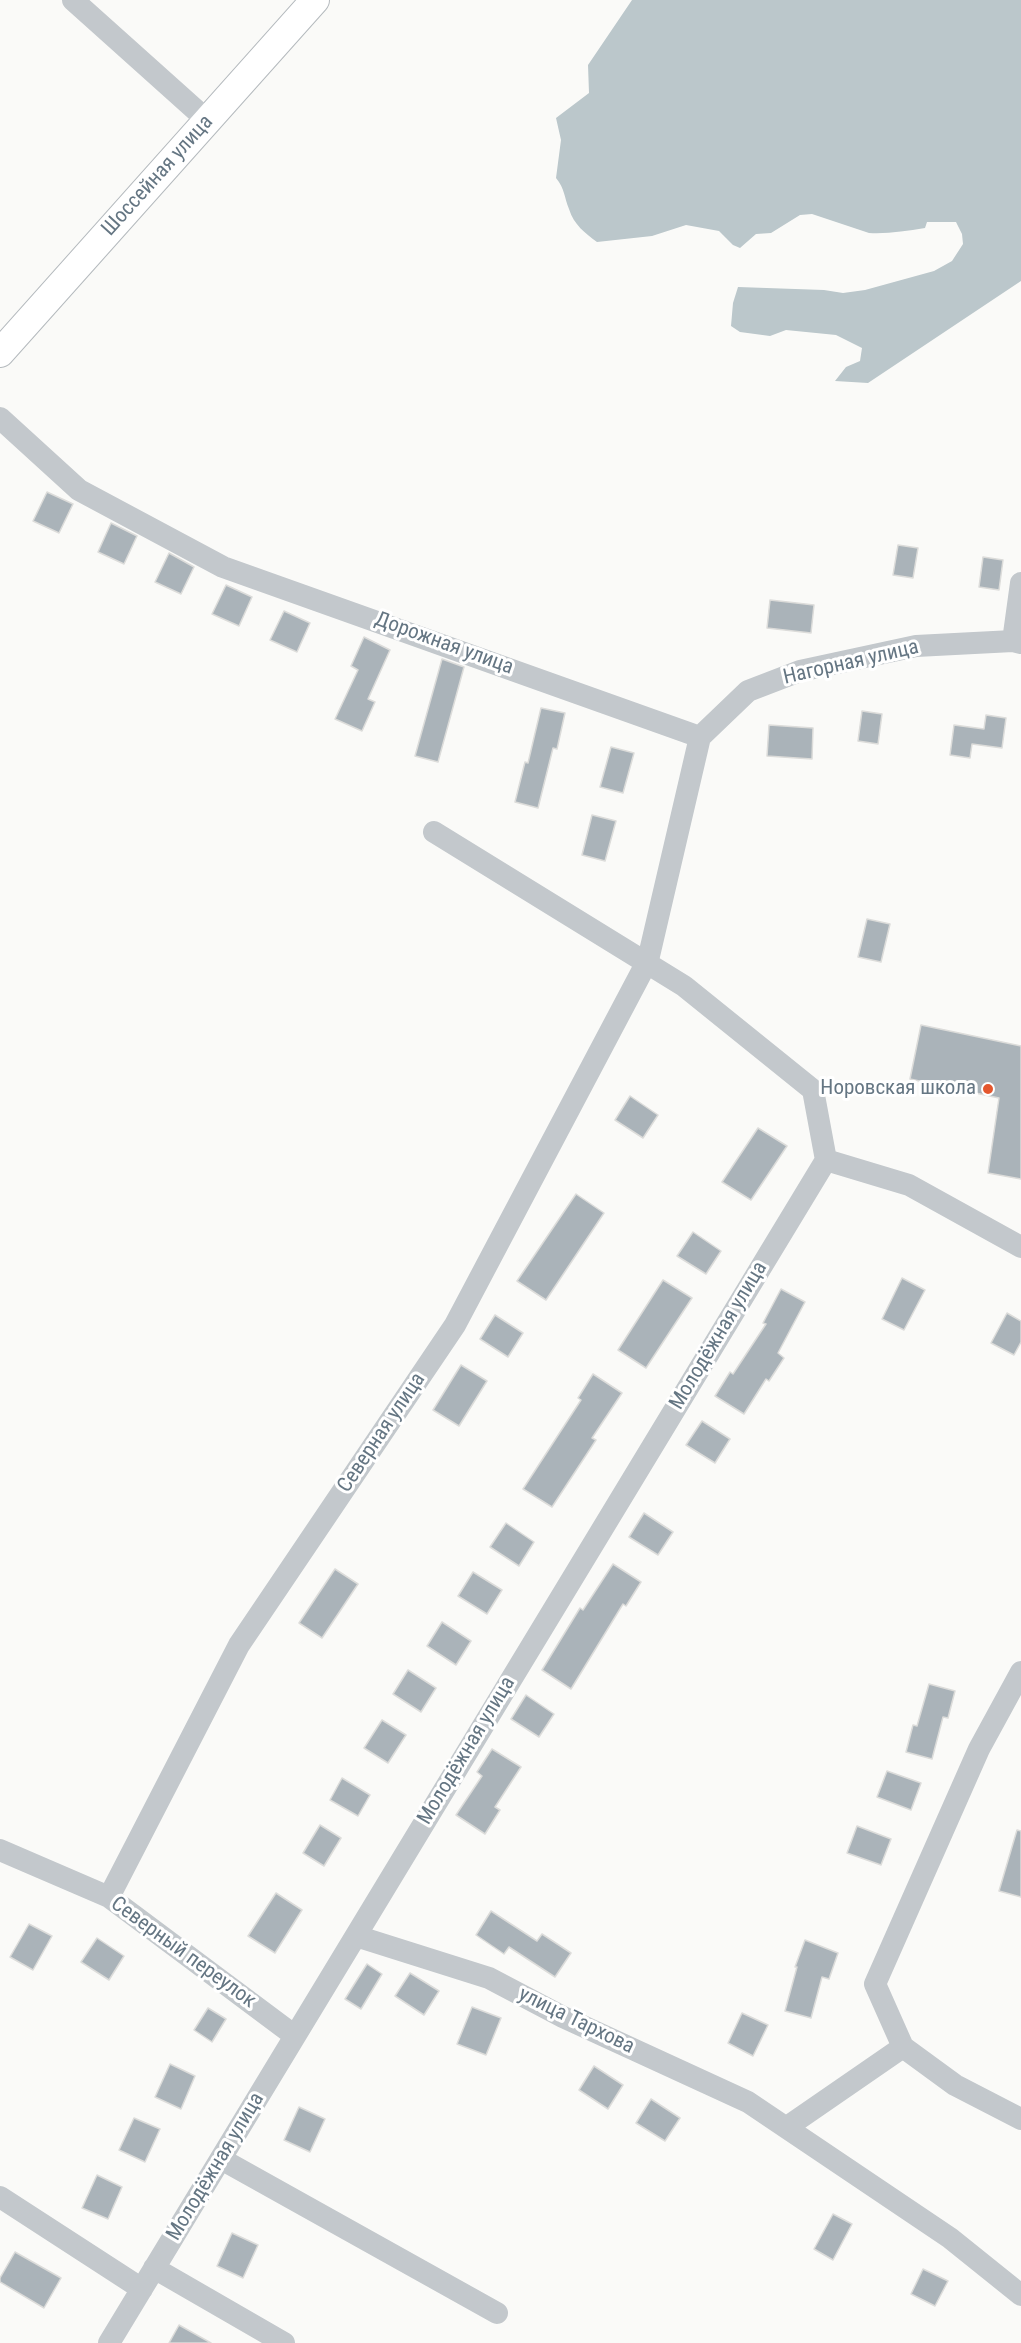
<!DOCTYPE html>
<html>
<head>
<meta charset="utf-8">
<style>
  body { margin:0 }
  canvas { display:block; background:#fafaf8 }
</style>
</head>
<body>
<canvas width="1021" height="2343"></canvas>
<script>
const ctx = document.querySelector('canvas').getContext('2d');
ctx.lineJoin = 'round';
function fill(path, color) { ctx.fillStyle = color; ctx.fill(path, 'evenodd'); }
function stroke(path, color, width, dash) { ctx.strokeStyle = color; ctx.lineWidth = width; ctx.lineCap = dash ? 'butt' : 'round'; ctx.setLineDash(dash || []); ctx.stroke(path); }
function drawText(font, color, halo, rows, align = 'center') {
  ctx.font = font + ' "Roboto Condensed",sans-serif'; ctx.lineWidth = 6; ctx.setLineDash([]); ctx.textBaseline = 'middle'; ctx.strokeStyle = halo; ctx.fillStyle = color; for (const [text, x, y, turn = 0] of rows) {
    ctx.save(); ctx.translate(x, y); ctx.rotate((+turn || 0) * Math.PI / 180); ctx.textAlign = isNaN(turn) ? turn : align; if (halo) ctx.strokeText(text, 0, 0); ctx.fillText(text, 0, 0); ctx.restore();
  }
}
const water = new Path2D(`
  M 632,0 L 1021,0 L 1021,281 L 868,383 L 835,381 L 846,367 L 860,361 L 862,348 L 836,335 L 786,330 L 770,336 L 740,332 L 731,326 L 733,303 L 738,287 L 824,290 L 843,293 L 865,290 L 934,271 L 952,261 L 963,244 L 962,234 L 956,222 L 927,222 L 925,228 C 906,231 888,234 869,233 L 812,214 L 800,215 L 771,233 L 756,234 L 740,248 L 733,245 L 719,231 L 686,225 L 652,236 L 597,242 C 585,233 574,225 569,209 C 564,197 565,189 556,178 L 561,140 L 556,118 L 589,93 L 588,65 Z`);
const building = new Path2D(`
  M 47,492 L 73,504 L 59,533 L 33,521 Z
  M 111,523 L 137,536 L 124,564 L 98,552 Z
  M 898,545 L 918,548 L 913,578 L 893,575 Z
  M 169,553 L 194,567 L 181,594 L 155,582 Z
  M 983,557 L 1003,560 L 999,590 L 979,587 Z
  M 226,585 L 252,597 L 239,626 L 212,614 Z
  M 770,600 L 814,605 L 811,633 L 767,628 Z
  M 284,611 L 310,623 L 297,652 L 270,640 Z
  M 364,637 L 390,650 L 368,699 L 375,702 L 362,731 L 335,719 L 358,670 L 351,666 Z
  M 442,659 L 464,667 L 438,762 L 415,756 Z
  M 541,708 L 565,713 L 557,749 L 553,748 L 538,808 L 515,802 L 525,762 L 528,763 Z
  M 862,711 L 882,714 L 878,744 L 858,741 Z
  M 986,715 L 1006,718 L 1002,748 L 972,744 L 970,758 L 950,755 L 954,725 L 984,729 Z
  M 769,725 L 813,728 L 812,759 L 767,756 Z
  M 611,747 L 634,753 L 623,793 L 600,787 Z
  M 592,815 L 616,821 L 605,861 L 582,855 Z
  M 867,919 L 890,924 L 881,962 L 858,957 Z
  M 921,1025 L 1021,1046 L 1021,1179 L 988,1173 L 999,1098 L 910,1079 Z
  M 630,1096 L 658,1115 L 643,1138 L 615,1120 Z
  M 758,1128 L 787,1146 L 751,1200 L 722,1182 Z
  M 576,1194 L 604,1213 L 546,1300 L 517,1281 Z
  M 693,1232 L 721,1251 L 706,1274 L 677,1256 Z
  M 902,1278 L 925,1290 L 904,1330 L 882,1319 Z
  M 663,1280 L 692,1298 L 646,1368 L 618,1350 Z
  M 781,1289 L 805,1302 L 778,1353 L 784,1358 L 769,1381 L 766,1379 L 744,1414 L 715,1396 L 730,1372 L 733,1374 L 766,1324 L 763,1323 Z
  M 1007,1313 L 1021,1321 L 1021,1342 L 1014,1355 L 991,1343 Z
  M 495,1315 L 523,1333 L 508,1357 L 480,1339 Z
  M 461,1365 L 487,1381 L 459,1426 L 433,1410 Z
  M 593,1374 L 622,1393 L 592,1438 L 596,1440 L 552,1507 L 523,1489 L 581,1400 L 578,1398 Z
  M 702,1421 L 730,1439 L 715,1463 L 686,1445 Z
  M 644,1513 L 673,1532 L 658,1555 L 629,1537 Z
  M 506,1523 L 534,1542 L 519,1566 L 490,1547 Z
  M 613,1564 L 641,1582 L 626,1606 L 623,1604 L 571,1689 L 542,1670 L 580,1608 L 583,1610 Z
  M 335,1569 L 358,1584 L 322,1638 L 299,1623 Z
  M 473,1572 L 502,1590 L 487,1614 L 458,1596 Z
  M 442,1622 L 471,1641 L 456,1665 L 427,1646 Z
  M 408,1670 L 436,1688 L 421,1712 L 393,1694 Z
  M 929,1684 L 955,1691 L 948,1718 L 943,1717 L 932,1759 L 906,1752 L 913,1725 L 917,1726 Z
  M 526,1695 L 554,1714 L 539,1737 L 511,1719 Z
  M 382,1720 L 406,1735 L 388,1763 L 364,1748 Z
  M 492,1749 L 521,1767 L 495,1807 L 500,1810 L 485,1834 L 456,1815 L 482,1776 L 477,1772 Z
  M 887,1771 L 921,1783 L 911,1810 L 877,1797 Z
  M 342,1778 L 370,1795 L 358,1816 L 330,1800 Z
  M 320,1825 L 341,1838 L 324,1866 L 303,1853 Z
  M 857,1826 L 891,1839 L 881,1865 L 847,1853 Z
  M 1017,1830 L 1021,1831 L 1021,1897 L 999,1891 Z
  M 276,1893 L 302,1910 L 275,1953 L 248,1936 Z
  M 491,1911 L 537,1941 L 542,1934 L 571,1953 L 555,1977 L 509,1947 L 504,1954 L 476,1935 Z
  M 29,1924 L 52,1936 L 33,1970 L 10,1957 Z
  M 97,1938 L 124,1956 L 109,1980 L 81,1962 Z
  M 805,1940 L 838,1953 L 829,1979 L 822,1977 L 811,2018 L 785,2011 L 797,1967 L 795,1967 Z
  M 367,1964 L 382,1974 L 361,2009 L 345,1999 Z
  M 410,1973 L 439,1991 L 424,2015 L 395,1996 Z
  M 472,2007 L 501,2018 L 486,2055 L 457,2044 Z
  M 208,2008 L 226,2019 L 212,2042 L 194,2030 Z
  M 742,2013 L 768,2025 L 753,2056 L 728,2043 Z
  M 170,2064 L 195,2076 L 181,2109 L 155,2097 Z
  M 594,2066 L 623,2085 L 608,2109 L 579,2090 Z
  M 651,2099 L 680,2118 L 665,2141 L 636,2123 Z
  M 299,2107 L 325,2119 L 310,2152 L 284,2140 Z
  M 134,2118 L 160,2129 L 145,2162 L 119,2150 Z
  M 97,2175 L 122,2187 L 108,2219 L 82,2208 Z
  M 833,2214 L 852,2224 L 833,2260 L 814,2249 Z
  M 232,2233 L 258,2245 L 243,2278 L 217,2266 Z
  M 15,2252 L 61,2278 L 44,2308 L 0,2282 L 0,2278 Z
  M 923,2269 L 948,2281 L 935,2306 L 911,2294 Z
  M 179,2325 L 211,2343 L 169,2343 Z`);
const minor = new Path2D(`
  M 73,0 L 208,121
  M 0,418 L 79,490 L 223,567 L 700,737 L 648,960 L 455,1325 L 239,1645 L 109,1897
  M 1013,641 L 1021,583
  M 700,737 L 748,691 L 800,671 L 916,646 L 1013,641 L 1021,643
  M 434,832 L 684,986 L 813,1090 L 826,1160
  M 826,1160 L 909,1185 L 1021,1247
  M 0,1850 L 109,1897 L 295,2036
  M 356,1936 L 489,1978 L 563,2017 L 748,2102 L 950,2238 L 1021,2295
  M 903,2047 L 875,1984 L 979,1749 L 1021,1672
  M 787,2127 L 903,2047 L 955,2085 L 1021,2119
  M 221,2159 L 497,2313
  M 0,2197 L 142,2289
  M 154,2268 L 284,2343
  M 109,2343 L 826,1160`);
const major = new Path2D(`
  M 0,353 L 315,0`);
const markers = [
  [988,1089,6,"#e4572e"]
];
const streetNames = [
  ["Шоссейная улица",158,176,-48],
  ["Дорожная улица",444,644,20],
  ["Нагорная улица",851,663,-13],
  ["Молодёжная улица",719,1336,-59],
  ["Северная улица",382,1433,-56],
  ["Молодёжная улица",467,1751,-59],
  ["Северный переулок",183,1953,36],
  ["улица Тархова",576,2021,26],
  ["Молодёжная улица",216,2167,-59]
];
const poiNames = [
  ["Норовская школа",976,1089]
];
fill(water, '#bbc7cb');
fill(building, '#aab3b9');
stroke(building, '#dcdcda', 1.5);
stroke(major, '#b5babe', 30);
stroke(minor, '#c3c8cc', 22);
stroke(major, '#fff', 28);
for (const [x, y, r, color] of markers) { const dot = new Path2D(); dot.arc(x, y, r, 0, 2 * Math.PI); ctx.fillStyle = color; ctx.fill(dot); stroke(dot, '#fff', 2); }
drawText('21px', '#657683', '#fff', streetNames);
drawText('21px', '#657683', '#fff', poiNames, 'right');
</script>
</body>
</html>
